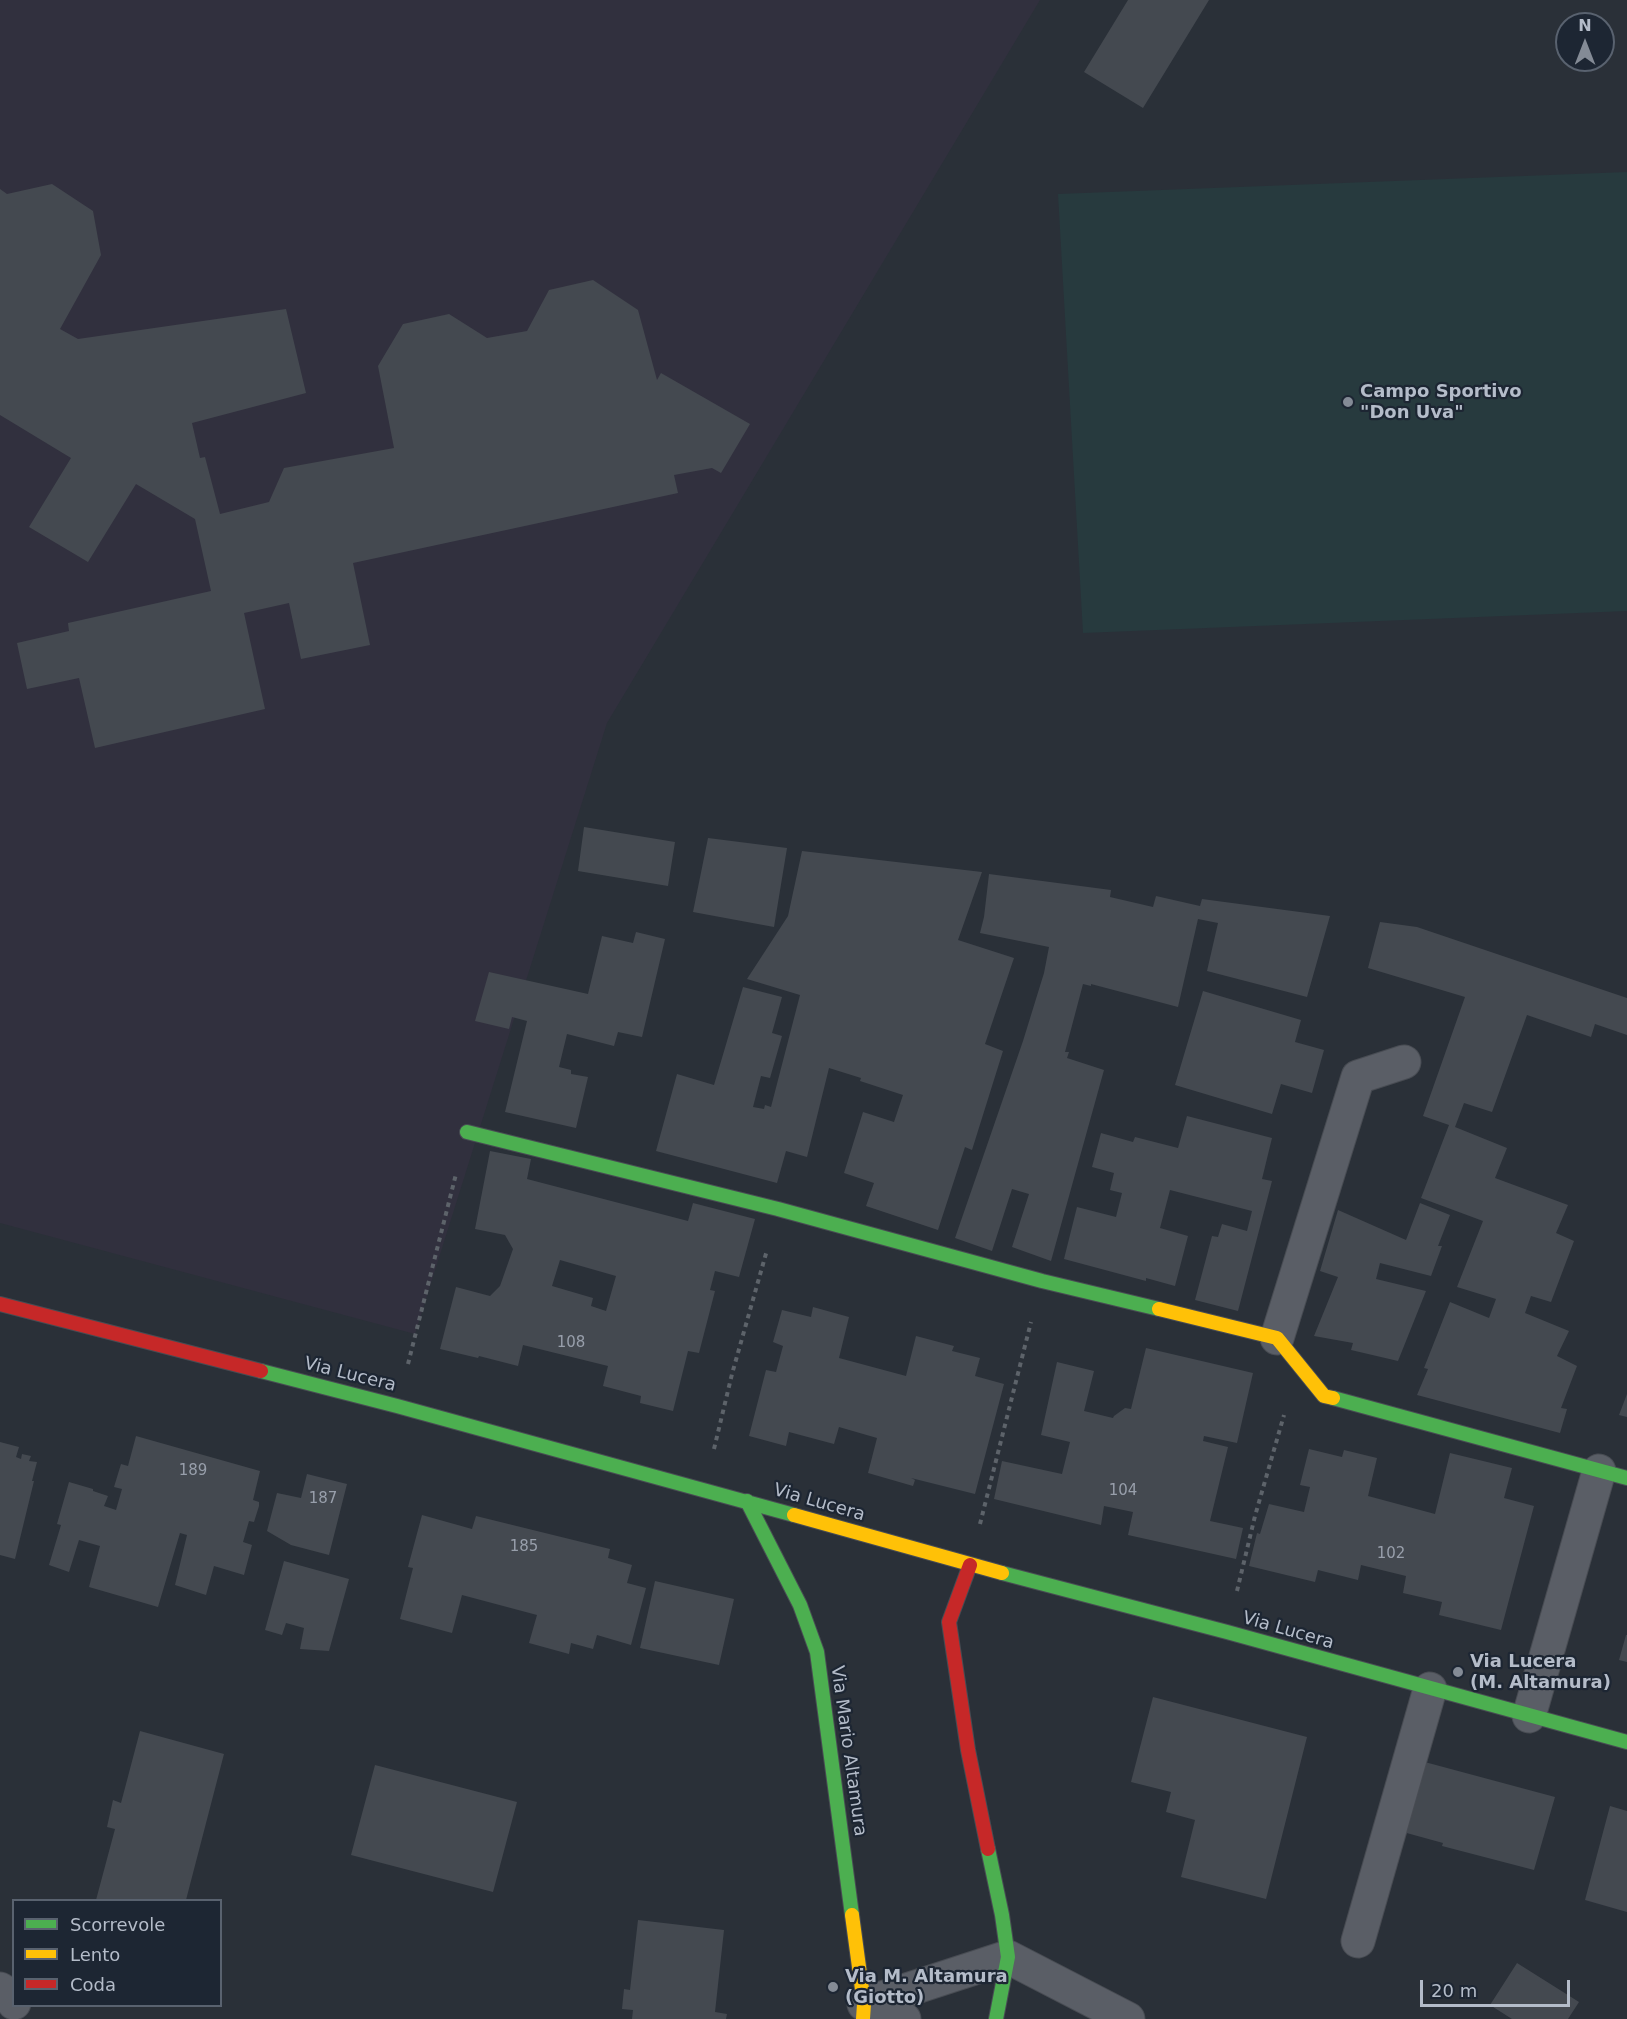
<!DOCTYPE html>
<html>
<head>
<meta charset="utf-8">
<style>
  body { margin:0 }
  #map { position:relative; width:1627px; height:2019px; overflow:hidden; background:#2a3038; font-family:"DejaVu Sans",sans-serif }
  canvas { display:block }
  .legend { position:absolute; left:12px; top:1899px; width:210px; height:108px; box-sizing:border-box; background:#1d2633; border:2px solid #59626f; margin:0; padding:8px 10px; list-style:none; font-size:18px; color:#b4bcc9 }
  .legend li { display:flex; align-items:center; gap:12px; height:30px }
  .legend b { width:30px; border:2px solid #59626f }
  .north { position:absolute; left:1555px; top:12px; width:60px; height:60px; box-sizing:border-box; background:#1d2633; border:2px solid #59626f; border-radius:50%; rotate:0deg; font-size:16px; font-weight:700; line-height:24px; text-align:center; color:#b4bcc9 }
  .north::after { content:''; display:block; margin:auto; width:21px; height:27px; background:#848b96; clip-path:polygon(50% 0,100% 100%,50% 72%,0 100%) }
  .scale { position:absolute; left:1420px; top:1980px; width:150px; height:27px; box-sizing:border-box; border:3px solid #b4bcc9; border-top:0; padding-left:8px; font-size:18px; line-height:21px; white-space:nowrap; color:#b4bcc9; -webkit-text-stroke:4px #1d2633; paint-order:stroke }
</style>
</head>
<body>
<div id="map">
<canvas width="1627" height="2019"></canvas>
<ul class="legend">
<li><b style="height:8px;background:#4caf50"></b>Scorrevole</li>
<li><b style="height:8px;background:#ffc107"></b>Lento</li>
<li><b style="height:8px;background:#c62828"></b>Coda</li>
</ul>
<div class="north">N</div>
<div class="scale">20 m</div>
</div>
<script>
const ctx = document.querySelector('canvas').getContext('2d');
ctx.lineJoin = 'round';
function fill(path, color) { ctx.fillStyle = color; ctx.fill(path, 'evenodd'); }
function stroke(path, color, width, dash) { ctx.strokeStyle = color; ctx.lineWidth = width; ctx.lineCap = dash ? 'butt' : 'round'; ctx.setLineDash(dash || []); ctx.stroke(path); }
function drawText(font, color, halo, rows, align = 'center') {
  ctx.font = font + ' "DejaVu Sans",sans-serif'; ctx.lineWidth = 4.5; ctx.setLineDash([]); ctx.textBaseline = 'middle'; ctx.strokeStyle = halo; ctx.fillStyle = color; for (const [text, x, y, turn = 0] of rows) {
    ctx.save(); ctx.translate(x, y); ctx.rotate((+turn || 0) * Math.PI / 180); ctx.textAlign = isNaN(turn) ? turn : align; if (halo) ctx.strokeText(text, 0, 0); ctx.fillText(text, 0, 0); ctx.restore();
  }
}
const medical = new Path2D(`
  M 0,0 L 1040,0 L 607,723 L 415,1334 L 0,1223 Z`);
const green = new Path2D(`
  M 1627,172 L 1627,611 L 1083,633 L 1058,194 Z`);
const building = new Path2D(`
  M 1128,0 L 1209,0 L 1143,108 L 1084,72 Z
  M 52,184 L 93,211 L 101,255 L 60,329 L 78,339 L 286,309 L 306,393 L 192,423 L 200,458 L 205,457 L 220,514 L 269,502 L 284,468 L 394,448 L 378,366 L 403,324 L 449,314 L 487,338 L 527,331 L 549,290 L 593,280 L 638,310 L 657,380 L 661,373 L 750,424 L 721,473 L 712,468 L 674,475 L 678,493 L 353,563 L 370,645 L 301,659 L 289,603 L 244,613 L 265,709 L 95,748 L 79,678 L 27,689 L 17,643 L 69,631 L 68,623 L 211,591 L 195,519 L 136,484 L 88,562 L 29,527 L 71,458 L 0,415 L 0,189 L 7,194 Z
  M 584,827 L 675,842 L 668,886 L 578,871 Z
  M 708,838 L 787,848 L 774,927 L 693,912 Z
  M 802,851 L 982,872 L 958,940 L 1014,958 L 985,1044 L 1003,1051 L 972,1150 L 965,1147 L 938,1230 L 866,1206 L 874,1183 L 844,1173 L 863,1112 L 894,1122 L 903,1095 L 860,1081 L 861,1078 L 829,1068 L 807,1157 L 786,1151 L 777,1183 L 656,1151 L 677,1074 L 714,1085 L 743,987 L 782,997 L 772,1033 L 782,1036 L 770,1078 L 761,1076 L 753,1107 L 764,1109 L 765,1105 L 771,1107 L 800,995 L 747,979 L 788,916 Z
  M 989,874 L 1111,890 L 1110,897 L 1153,907 L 1156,896 L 1200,906 L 1202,899 L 1330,916 L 1307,997 L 1207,971 L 1218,923 L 1198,919 L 1178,1007 L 1091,984 L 1091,986 L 1083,984 L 1065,1052 L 1069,1052 L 1067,1058 L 1104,1070 L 1051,1261 L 1012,1247 L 1029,1194 L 1012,1189 L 992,1251 L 955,1238 L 1023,1041 L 1044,973 L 1049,947 L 980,933 L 984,917 Z
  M 1380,922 L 1417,927 L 1627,998 L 1627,1035 L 1595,1024 L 1591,1037 L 1527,1015 L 1492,1112 L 1464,1103 L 1455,1127 L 1507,1148 L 1495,1178 L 1568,1205 L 1556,1233 L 1574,1241 L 1551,1302 L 1531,1296 L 1525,1313 L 1569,1331 L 1557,1356 L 1577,1366 L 1561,1408 L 1567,1409 L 1560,1433 L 1417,1395 L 1428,1369 L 1424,1368 L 1450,1302 L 1489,1318 L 1496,1299 L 1457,1287 L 1483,1221 L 1421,1198 L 1449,1125 L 1423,1116 L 1465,997 L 1368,968 Z
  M 636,932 L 665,939 L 642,1037 L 618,1032 L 614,1046 L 567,1034 L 559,1067 L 571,1070 L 571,1074 L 588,1077 L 576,1128 L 505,1112 L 527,1021 L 512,1017 L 509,1029 L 475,1021 L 489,972 L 588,994 L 602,936 L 633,943 Z
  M 1203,991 L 1301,1020 L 1295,1042 L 1324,1050 L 1312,1093 L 1281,1084 L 1272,1114 L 1175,1085 Z
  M 1187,1116 L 1272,1138 L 1262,1179 L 1272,1181 L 1238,1311 L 1195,1300 L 1212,1236 L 1218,1237 L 1222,1224 L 1247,1231 L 1252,1211 L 1170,1190 L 1160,1228 L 1188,1236 L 1175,1286 L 1146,1278 L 1146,1281 L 1064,1259 L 1077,1207 L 1116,1217 L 1122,1193 L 1110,1190 L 1114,1173 L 1092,1167 L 1101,1133 L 1133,1142 L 1135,1137 L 1178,1148 Z
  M 490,1151 L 531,1159 L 527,1179 L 688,1221 L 693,1203 L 755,1219 L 739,1277 L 715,1271 L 710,1290 L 715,1291 L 699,1353 L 688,1351 L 673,1411 L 640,1403 L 641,1396 L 603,1386 L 608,1366 L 523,1345 L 518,1366 L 479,1356 L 478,1358 L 440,1349 L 456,1287 L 490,1296 L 500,1286 L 513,1249 L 505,1235 L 475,1229 ZM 560,1260 L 616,1276 L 606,1311 L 591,1306 L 593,1298 L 552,1286 Z
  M 1420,1203 L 1450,1215 L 1438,1246 L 1442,1246 L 1431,1276 L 1380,1263 L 1376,1279 L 1426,1291 L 1398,1361 L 1351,1350 L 1353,1343 L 1314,1336 L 1338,1277 L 1320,1271 L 1338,1210 L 1406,1240 Z
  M 813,1307 L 849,1317 L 839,1358 L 906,1376 L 916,1336 L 954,1346 L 952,1351 L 980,1358 L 975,1376 L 1004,1384 L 975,1494 L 911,1478 L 915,1480 L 913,1486 L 868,1473 L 877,1438 L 839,1427 L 834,1444 L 789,1432 L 786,1446 L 749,1436 L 766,1370 L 776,1372 L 783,1346 L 773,1342 L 782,1310 L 811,1317 Z
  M 1146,1348 L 1253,1373 L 1237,1443 L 1204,1436 L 1203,1441 L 1228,1447 L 1210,1521 L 1243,1528 L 1236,1559 L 1128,1535 L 1133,1512 L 1104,1506 L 1101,1525 L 994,1499 L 1002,1461 L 1062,1474 L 1070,1442 L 1041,1435 L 1057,1362 L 1094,1371 L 1084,1411 L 1113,1418 L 1114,1416 L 1125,1408 L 1131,1409 Z
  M 1627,1394 L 1627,1417 L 1619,1415 Z
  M 136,1436 L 260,1471 L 253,1500 L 259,1502 L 259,1506 L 254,1522 L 249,1521 L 243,1542 L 252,1545 L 244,1575 L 214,1566 L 206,1595 L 175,1585 L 187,1535 L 180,1533 L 158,1607 L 89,1587 L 100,1546 L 79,1540 L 69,1572 L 49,1565 L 61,1525 L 57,1524 L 69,1482 L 93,1489 L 93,1491 L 108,1496 L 104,1506 L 116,1510 L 122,1489 L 114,1487 L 121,1464 L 128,1466 Z
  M 0,1442 L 19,1447 L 16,1457 L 21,1459 L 22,1454 L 31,1456 L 29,1461 L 37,1462 L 32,1481 L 34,1481 L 15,1559 L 0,1555 Z
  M 1309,1449 L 1342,1457 L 1344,1450 L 1377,1458 L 1368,1496 L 1435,1514 L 1450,1453 L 1512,1468 L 1504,1498 L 1534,1506 L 1501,1630 L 1439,1615 L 1442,1602 L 1403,1593 L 1406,1576 L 1361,1565 L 1358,1580 L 1318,1570 L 1315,1582 L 1249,1566 L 1257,1533 L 1260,1534 L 1269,1504 L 1304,1512 L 1310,1487 L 1300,1485 Z
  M 307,1474 L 347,1484 L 329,1555 L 291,1545 L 267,1531 L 277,1493 L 301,1498 Z
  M 422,1515 L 472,1529 L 476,1516 L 610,1549 L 608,1558 L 632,1565 L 627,1583 L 646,1588 L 631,1645 L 597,1635 L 593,1649 L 571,1643 L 569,1654 L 529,1643 L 537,1615 L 462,1595 L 452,1633 L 400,1619 L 413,1568 L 408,1567 Z
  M 284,1561 L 349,1579 L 329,1651 L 300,1649 L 304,1628 L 286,1623 L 282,1635 L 265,1630 Z
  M 655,1581 L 734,1599 L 719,1665 L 640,1648 Z
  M 1626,1635 L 1627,1635 L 1627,1662 L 1619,1660 Z
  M 1153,1697 L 1307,1737 L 1266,1899 L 1181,1877 L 1195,1820 L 1166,1812 L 1171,1792 L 1131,1782 Z
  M 140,1731 L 224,1754 L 186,1900 L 96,1900 L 115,1829 L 107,1827 L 113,1800 L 121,1803 Z
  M 1421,1761 L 1555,1797 L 1534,1870 L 1442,1846 L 1443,1843 L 1403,1832 Z
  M 375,1765 L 517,1802 L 493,1892 L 351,1855 Z
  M 1610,1806 L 1627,1811 L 1627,1912 L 1585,1900 Z
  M 638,1920 L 724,1930 L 715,2012 L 727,2014 L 726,2019 L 632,2019 L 633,2010 L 622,2009 L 624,1989 L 630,1990 Z
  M 1517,1963 L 1579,2002 L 1568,2019 L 1512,2019 L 1490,2005 Z`);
const path = new Path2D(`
  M 408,1364 L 456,1174
  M 714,1449 L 732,1374 L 767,1250
  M 980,1524 L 1031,1322
  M 1237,1591 L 1255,1516 L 1284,1415`);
const street = new Path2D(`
  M 1277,1338 L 1358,1077 L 1404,1062
  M 1529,1716 L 1599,1471
  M 1358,1941 L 1430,1689
  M 0,1989 L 8,1994 L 14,2003
  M 864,2004 L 1008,1957 L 1128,2019
  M 864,2004 L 904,2019`);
const fast = new Path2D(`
  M 467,1132 L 778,1209 L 1042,1281 L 1159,1309
  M 261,1371 L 397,1406 L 794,1515
  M 1333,1398 L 1627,1478
  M 747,1501 L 800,1605 L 817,1652 L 852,1915
  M 1002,1573 L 1227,1632 L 1627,1742
  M 988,1849 L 1002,1915 L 1008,1957 L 996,2019`);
const slow = new Path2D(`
  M 1159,1309 L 1277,1338 L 1324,1396 L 1333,1398
  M 794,1515 L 1002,1573
  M 852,1915 L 864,2004 L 863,2019`);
const jam = new Path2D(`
  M 0,1304 L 261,1371
  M 970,1565 L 949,1622 L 968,1750 L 988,1849`);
const markers = [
  [1348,402,6,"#848b96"],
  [1458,1672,6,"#848b96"],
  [833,1987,6,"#848b96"]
];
const numberNames = [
  ["108",571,1343],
  ["189",193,1471],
  ["104",1123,1491],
  ["187",323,1499],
  ["185",524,1547],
  ["102",1391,1554]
];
const poiNames = [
  ["Campo Sportivo",1360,392],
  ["\"Don Uva\"",1360,413],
  ["Via Lucera",1470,1662],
  ["(M. Altamura)",1470,1683],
  ["Via M. Altamura",845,1977],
  ["(Giotto)",845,1998]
];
const streetNames = [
  ["Via Lucera",350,1375,14],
  ["Via Lucera",819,1503,16],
  ["Via Lucera",1288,1631,16],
  ["Via Mario Altamura",848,1751,82]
];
fill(medical, '#31303e');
fill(green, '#273a3e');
fill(building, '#444950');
stroke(street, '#484c53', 35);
stroke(fast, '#484c53', 16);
stroke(slow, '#484c53', 16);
stroke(jam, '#484c53', 16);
stroke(path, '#5d636a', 4, [4.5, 4.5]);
stroke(street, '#5a5e66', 33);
stroke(fast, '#4caf50', 14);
stroke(slow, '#ffc107', 14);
stroke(jam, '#c62828', 14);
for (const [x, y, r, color] of markers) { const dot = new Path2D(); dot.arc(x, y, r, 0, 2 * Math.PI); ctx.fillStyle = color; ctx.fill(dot); stroke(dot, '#1d2633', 2); }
drawText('15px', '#989fab', null, numberNames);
drawText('bold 18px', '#b4bcc9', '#1d2633', poiNames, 'left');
drawText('18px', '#b4bcc9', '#1d2633', streetNames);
</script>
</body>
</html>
